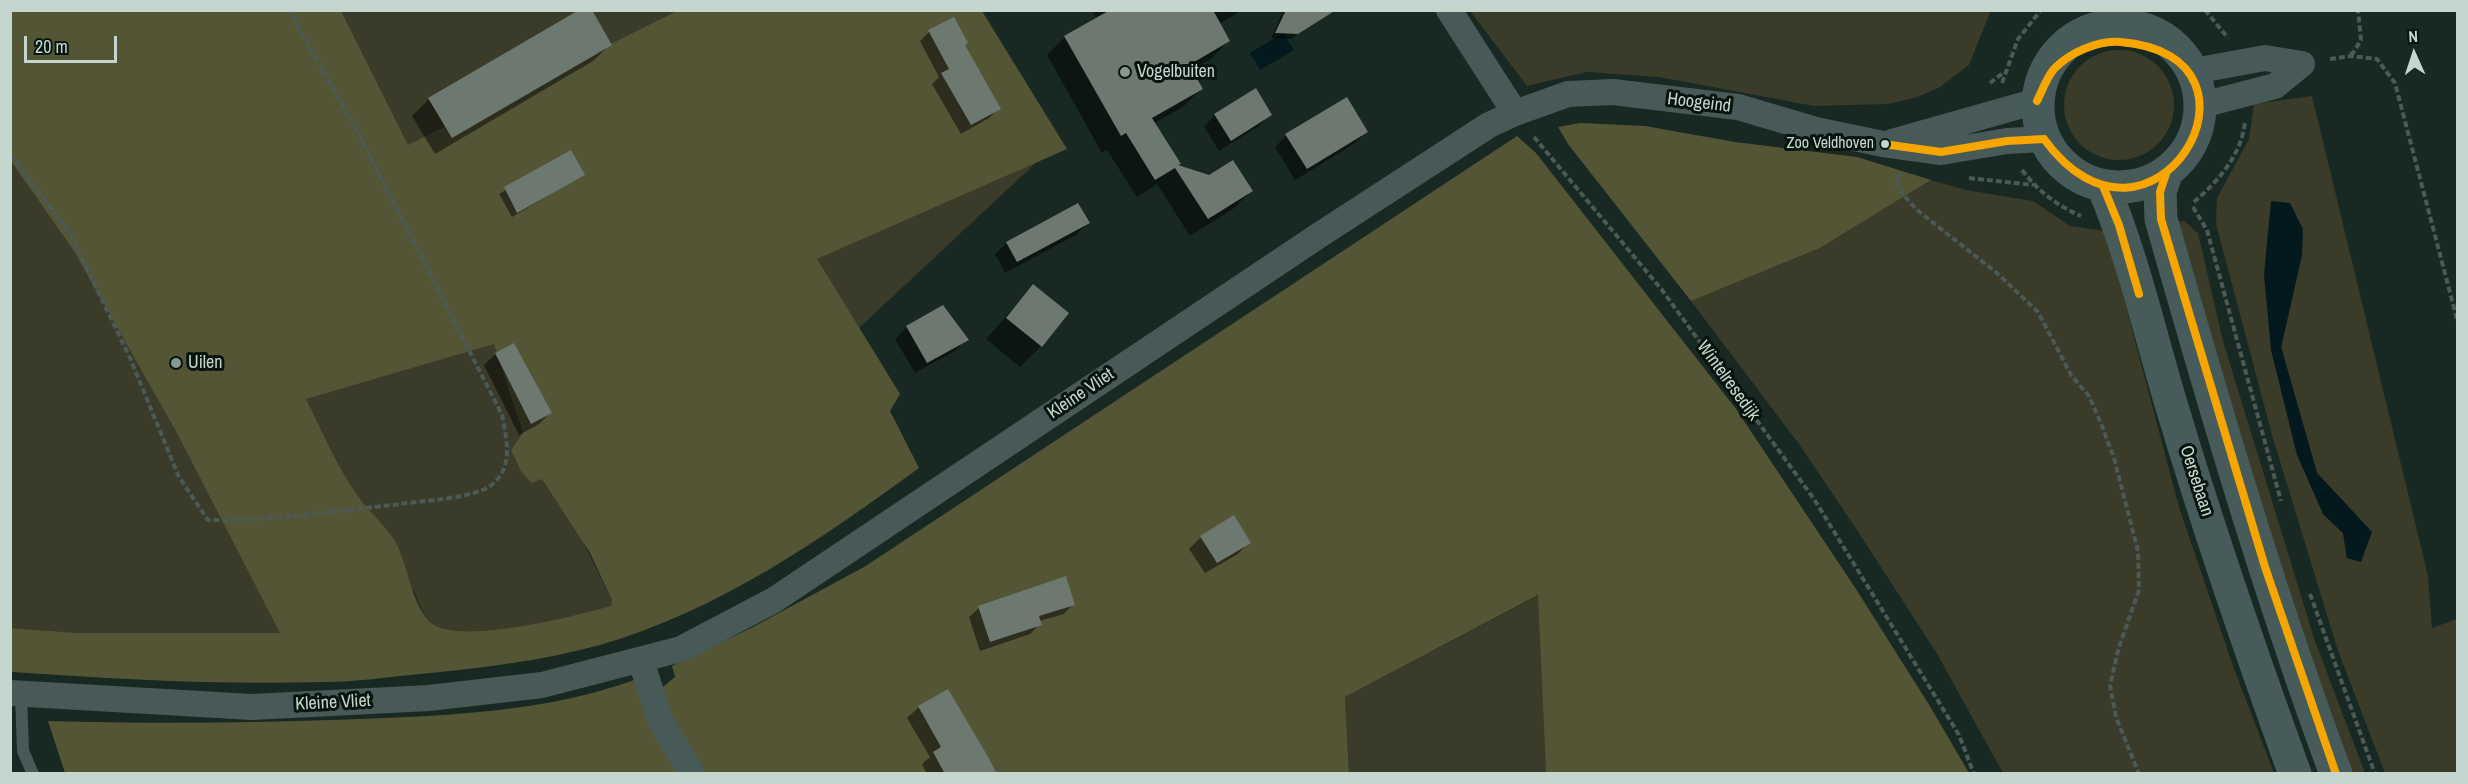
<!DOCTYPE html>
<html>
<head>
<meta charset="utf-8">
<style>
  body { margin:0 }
  #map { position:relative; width:2468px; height:784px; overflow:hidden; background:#172922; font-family:"Archivo Narrow",sans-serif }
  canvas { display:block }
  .frame { position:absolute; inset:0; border:12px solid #c4d6cd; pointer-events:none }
  .north { position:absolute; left:2384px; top:24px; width:60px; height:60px; -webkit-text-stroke:4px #08150f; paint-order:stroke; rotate:357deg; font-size:16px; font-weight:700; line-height:24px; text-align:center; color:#c4d6cd }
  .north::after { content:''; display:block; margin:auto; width:21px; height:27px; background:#c4d6cd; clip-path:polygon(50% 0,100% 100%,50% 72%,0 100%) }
  .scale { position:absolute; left:24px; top:36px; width:93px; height:27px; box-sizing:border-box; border:3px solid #c4d6cd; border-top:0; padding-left:8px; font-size:18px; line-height:21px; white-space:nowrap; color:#c4d6cd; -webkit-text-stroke:4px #08150f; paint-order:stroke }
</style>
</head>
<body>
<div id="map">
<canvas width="2468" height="784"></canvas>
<div class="frame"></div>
<div class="north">N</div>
<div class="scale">20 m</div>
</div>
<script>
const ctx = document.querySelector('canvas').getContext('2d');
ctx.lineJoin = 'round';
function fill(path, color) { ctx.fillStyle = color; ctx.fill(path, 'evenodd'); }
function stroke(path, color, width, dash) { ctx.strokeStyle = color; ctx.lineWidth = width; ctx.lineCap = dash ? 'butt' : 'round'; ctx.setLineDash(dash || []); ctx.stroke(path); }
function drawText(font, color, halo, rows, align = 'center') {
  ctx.font = font + ' "Archivo Narrow",sans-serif'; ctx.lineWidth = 6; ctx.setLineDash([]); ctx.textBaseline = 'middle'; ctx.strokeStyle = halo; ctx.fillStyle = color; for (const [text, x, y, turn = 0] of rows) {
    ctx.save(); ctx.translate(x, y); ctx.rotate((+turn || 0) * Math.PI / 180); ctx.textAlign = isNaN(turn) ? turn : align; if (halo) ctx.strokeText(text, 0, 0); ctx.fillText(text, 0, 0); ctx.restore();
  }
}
const green = new Path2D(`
  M 1991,10 L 1969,65 L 1940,87 L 1918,97 L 1888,104 L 1814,106 L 1659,77 L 1587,72 L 1527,86 L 1470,11 Z
  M 10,11 L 973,11 L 1054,146 L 755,425 L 582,540 L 612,600 L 611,607 C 573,617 474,643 439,628 C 425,622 419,604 414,591 L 270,613 L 281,633 L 57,646 L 47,631 L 11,628 Z
  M2064 105a55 55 0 1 1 110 0a55 55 0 1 1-110 0Z
  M 2312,96 L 2428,576 L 2432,628 L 2457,619 L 2457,773 L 2385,773 L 2338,651 L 2272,435 L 2216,224 L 2217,198 L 2249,139 L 2254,104 ZM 2302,255 L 2281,347 L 2317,473 L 2372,532 L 2347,558 L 2343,533 L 2323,514 L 2271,350 Z
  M 1931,180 L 1966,190 L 2033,201 L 2070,226 L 2106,231 L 2179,507 L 2233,666 L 2274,773 L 2003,773 L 1936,652 L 1853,524 L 1799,444 L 1691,301 L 1820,248 Z
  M 2184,221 L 2198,233 L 2223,341 L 2314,638 L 2365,773 L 2340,773 L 2177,222 Z
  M 1539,595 L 1546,773 L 1349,773 L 1345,697 Z`);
const forest = new Path2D(`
  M 11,11 L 341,11 L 408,145 L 677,11 L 982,11 L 1067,149 L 817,259 L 900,394 L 890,411 L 919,468 C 822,539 718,611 600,645 C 541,661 481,668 420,674 C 388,677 356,682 324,682 C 219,685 115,679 11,672 L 10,628 L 76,633 L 280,633 L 177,433 L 74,251 L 11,161 ZM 494,344 L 523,433 L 511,450 L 521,471 L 531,483 L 542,479 L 590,553 L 612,600 L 611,606 C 579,615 453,648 429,621 C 409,599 409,563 393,538 C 383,523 368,511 358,496 C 337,467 322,431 306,399 Z
  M 1580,123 L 1645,126 L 1735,142 L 1857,157 L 1931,180 L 1820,248 L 1691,301 L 1568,144 L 1558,127 Z
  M 1517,136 L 1536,153 L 1736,409 L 1856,589 L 1931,708 L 1969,773 L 1546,773 L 1538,595 L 1345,697 L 1349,773 L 697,773 L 659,690 L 675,677 L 672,666 L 751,628 L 864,567 Z
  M 634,680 L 685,773 L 65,773 L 48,721 C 153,724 256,723 361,719 C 454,715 545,712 634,680 Z`);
const water = new Path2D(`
  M 1283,33 L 1294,50 L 1260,70 L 1250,53 Z
  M 2271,201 L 2290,203 L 2303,229 L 2302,255 L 2281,347 L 2317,473 L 2372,532 L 2361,562 L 2347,558 L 2343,533 L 2323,514 L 2297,455 L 2271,350 L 2264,275 Z`);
const shadow = new Path2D(`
  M 1092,10 L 1242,10 L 1219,24 L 1228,41 L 1211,59 L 1190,70 L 1201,89 L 1183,107 L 1153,124 L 1176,166 L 1251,191 L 1233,209 L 1190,236 L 1157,184 L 1137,197 L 1107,150 L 1102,153 L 1047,55 L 1064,38 L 1097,19 Z
  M 1284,10 L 1306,10 L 1306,28 L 1291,39 L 1271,38 Z
  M 929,32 L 963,46 L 999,108 L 989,118 L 961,134 L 932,84 L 939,77 L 920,41 Z
  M 610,45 L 593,61 L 435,154 L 412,116 L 429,99 Z
  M 1215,115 L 1270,115 L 1259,126 L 1219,151 L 1204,126 Z
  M 1366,132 L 1354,144 L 1295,180 L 1275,147 L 1286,136 Z
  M 570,152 L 583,175 L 512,217 L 499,194 Z
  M 1088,223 L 1076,235 L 1005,273 L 995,254 L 1007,243 Z
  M 1033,286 L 1041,346 L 1020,367 L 986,339 Z
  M 907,327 L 967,339 L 955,351 L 915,373 L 895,339 Z
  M 496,354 L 550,413 L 539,424 L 519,435 L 484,365 Z
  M 1201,537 L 1249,542 L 1238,554 L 1205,573 L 1189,549 Z
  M 1073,604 L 1064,614 L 1039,621 L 1040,624 L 1030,634 L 980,651 L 969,617 L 979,608 Z
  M 919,707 L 992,774 L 927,774 L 922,764 L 930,757 L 907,718 Z`);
const building = new Path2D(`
  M 579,10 L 592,10 L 612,45 L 452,138 L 428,98 Z
  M 1110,10 L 1213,10 L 1230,41 L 1189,65 L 1203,89 L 1152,118 L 1181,164 L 1178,165 L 1209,175 L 1233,160 L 1253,191 L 1208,219 L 1175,168 L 1155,180 L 1126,133 L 1121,136 L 1064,36 Z
  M 1286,10 L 1336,10 L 1298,34 L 1275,33 Z
  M 954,17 L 968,43 L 965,45 L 1001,109 L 971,125 L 941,73 L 949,69 L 928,30 Z
  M 1256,88 L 1272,115 L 1231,141 L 1214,114 Z
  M 1347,97 L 1368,132 L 1307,169 L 1285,134 Z
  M 571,150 L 585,175 L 517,213 L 504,187 Z
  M 1078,203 L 1090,223 L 1017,262 L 1006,242 Z
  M 1033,284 L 1069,313 L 1042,347 L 1006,318 Z
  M 943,305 L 969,340 L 927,363 L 906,326 Z
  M 514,343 L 552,413 L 531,424 L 495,353 Z
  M 1234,515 L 1251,543 L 1217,563 L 1200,536 Z
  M 1066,576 L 1075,605 L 1039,616 L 1042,625 L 990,642 L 978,606 Z
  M 948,689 L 987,755 L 997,774 L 945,774 L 933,752 L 941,747 L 918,706 Z`);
const path = new Path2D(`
  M 2205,10 L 2228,38
  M 2350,54 L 2353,53 L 2361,40 L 2358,10
  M 2330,59 L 2351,56 L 2377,59 L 2395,83 L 2458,323
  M 1990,83 L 2003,73
  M 2002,83 L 2018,39 L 2041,10
  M 1534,137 L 1662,290 L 1814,499 L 1959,735 L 1974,774
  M 10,155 L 69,232 L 130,358 L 179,477 L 208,520 C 272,521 336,511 400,504 C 421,501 474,498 490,486 C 514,469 507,440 502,415 L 356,129 L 289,10
  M 2022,170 C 2038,191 2056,205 2081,216
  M 1901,174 L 1897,178 L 1898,189 L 1917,210 L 1997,273 L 2038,312 L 2071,375 L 2089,396 L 2100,421 L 2114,458 L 2138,551 L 2139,590 L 2119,647 L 2110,685 L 2116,717 L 2139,774
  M 1969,178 L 2033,185
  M 2194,202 C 2218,181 2241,156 2245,122
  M 2193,207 L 2207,230 L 2281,501
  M 2310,594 L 2375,774`);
const service = new Path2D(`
  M 21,694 L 23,751 L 33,774`);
const minor = new Path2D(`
  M 1449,10 L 1515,113
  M 2194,71 L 2265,58 L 2302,64
  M 2202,105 L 2275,86 L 2302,64
  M 1892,142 L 2037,101
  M 641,661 L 661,722 L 692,774
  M 10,693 L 252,707 L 429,698 L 542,685 L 681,649 L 774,600 L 1318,236 L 1489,125 L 1515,113 L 1568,94 L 1613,92 L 1738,107 L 1816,130 L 1883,144 L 1941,152 L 2007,141 L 2044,139`);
const secondary = new Path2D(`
  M2038 106a81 81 0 1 1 162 0a81 81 0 1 1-162 0Z
  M 2166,174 L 2160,192 L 2161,219 C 2214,405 2268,591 2336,774
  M 2103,186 C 2133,257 2150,334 2172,407 C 2209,531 2251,653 2295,774`);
const bus1 = new Path2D(`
  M 2037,101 C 2042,91 2047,77 2054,69 C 2069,53 2098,40 2120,42 C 2290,55 2151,286 2044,139
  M 1883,144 L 1941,152 L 2007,141 L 2044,139
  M 2166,174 L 2160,192 L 2161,219 L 2265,567 L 2336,774
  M 2103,186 L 2119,225 L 2139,294`);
const markers = [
  [1125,72,6,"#879991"],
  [1885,144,5,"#c4d6cd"],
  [176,363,6,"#879991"]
];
const busNames = [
  ["Zoo Veldhoven",1874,144]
];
const poiNames = [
  ["Vogelbuiten",1137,72],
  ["Uilen",188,363]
];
const streetNames = [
  ["Hoogeind",1699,103,7],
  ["Wintelresedijk",1728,381,54],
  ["Kleine Vliet",1081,394,-34],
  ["Oersebaan",2196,481,72],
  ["Kleine Vliet",333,703,-3]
];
fill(green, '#3a3b28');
fill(forest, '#545535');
fill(water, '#04191e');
fill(shadow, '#0007');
fill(building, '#6c7870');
stroke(path, '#4b5a56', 4, [6, 3]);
stroke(service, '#485a58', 12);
stroke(minor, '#485a58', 26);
stroke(secondary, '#475c5a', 33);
stroke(bus1, '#f7a600', 8);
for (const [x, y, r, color] of markers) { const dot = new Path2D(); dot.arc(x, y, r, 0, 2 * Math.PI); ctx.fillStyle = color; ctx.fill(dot); stroke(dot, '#08150f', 2); }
drawText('16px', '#c4d6cd', '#08150f', busNames, 'right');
drawText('18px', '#c4d6cd', '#08150f', poiNames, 'left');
drawText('18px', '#c4d6cd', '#08150f', streetNames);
</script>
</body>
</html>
